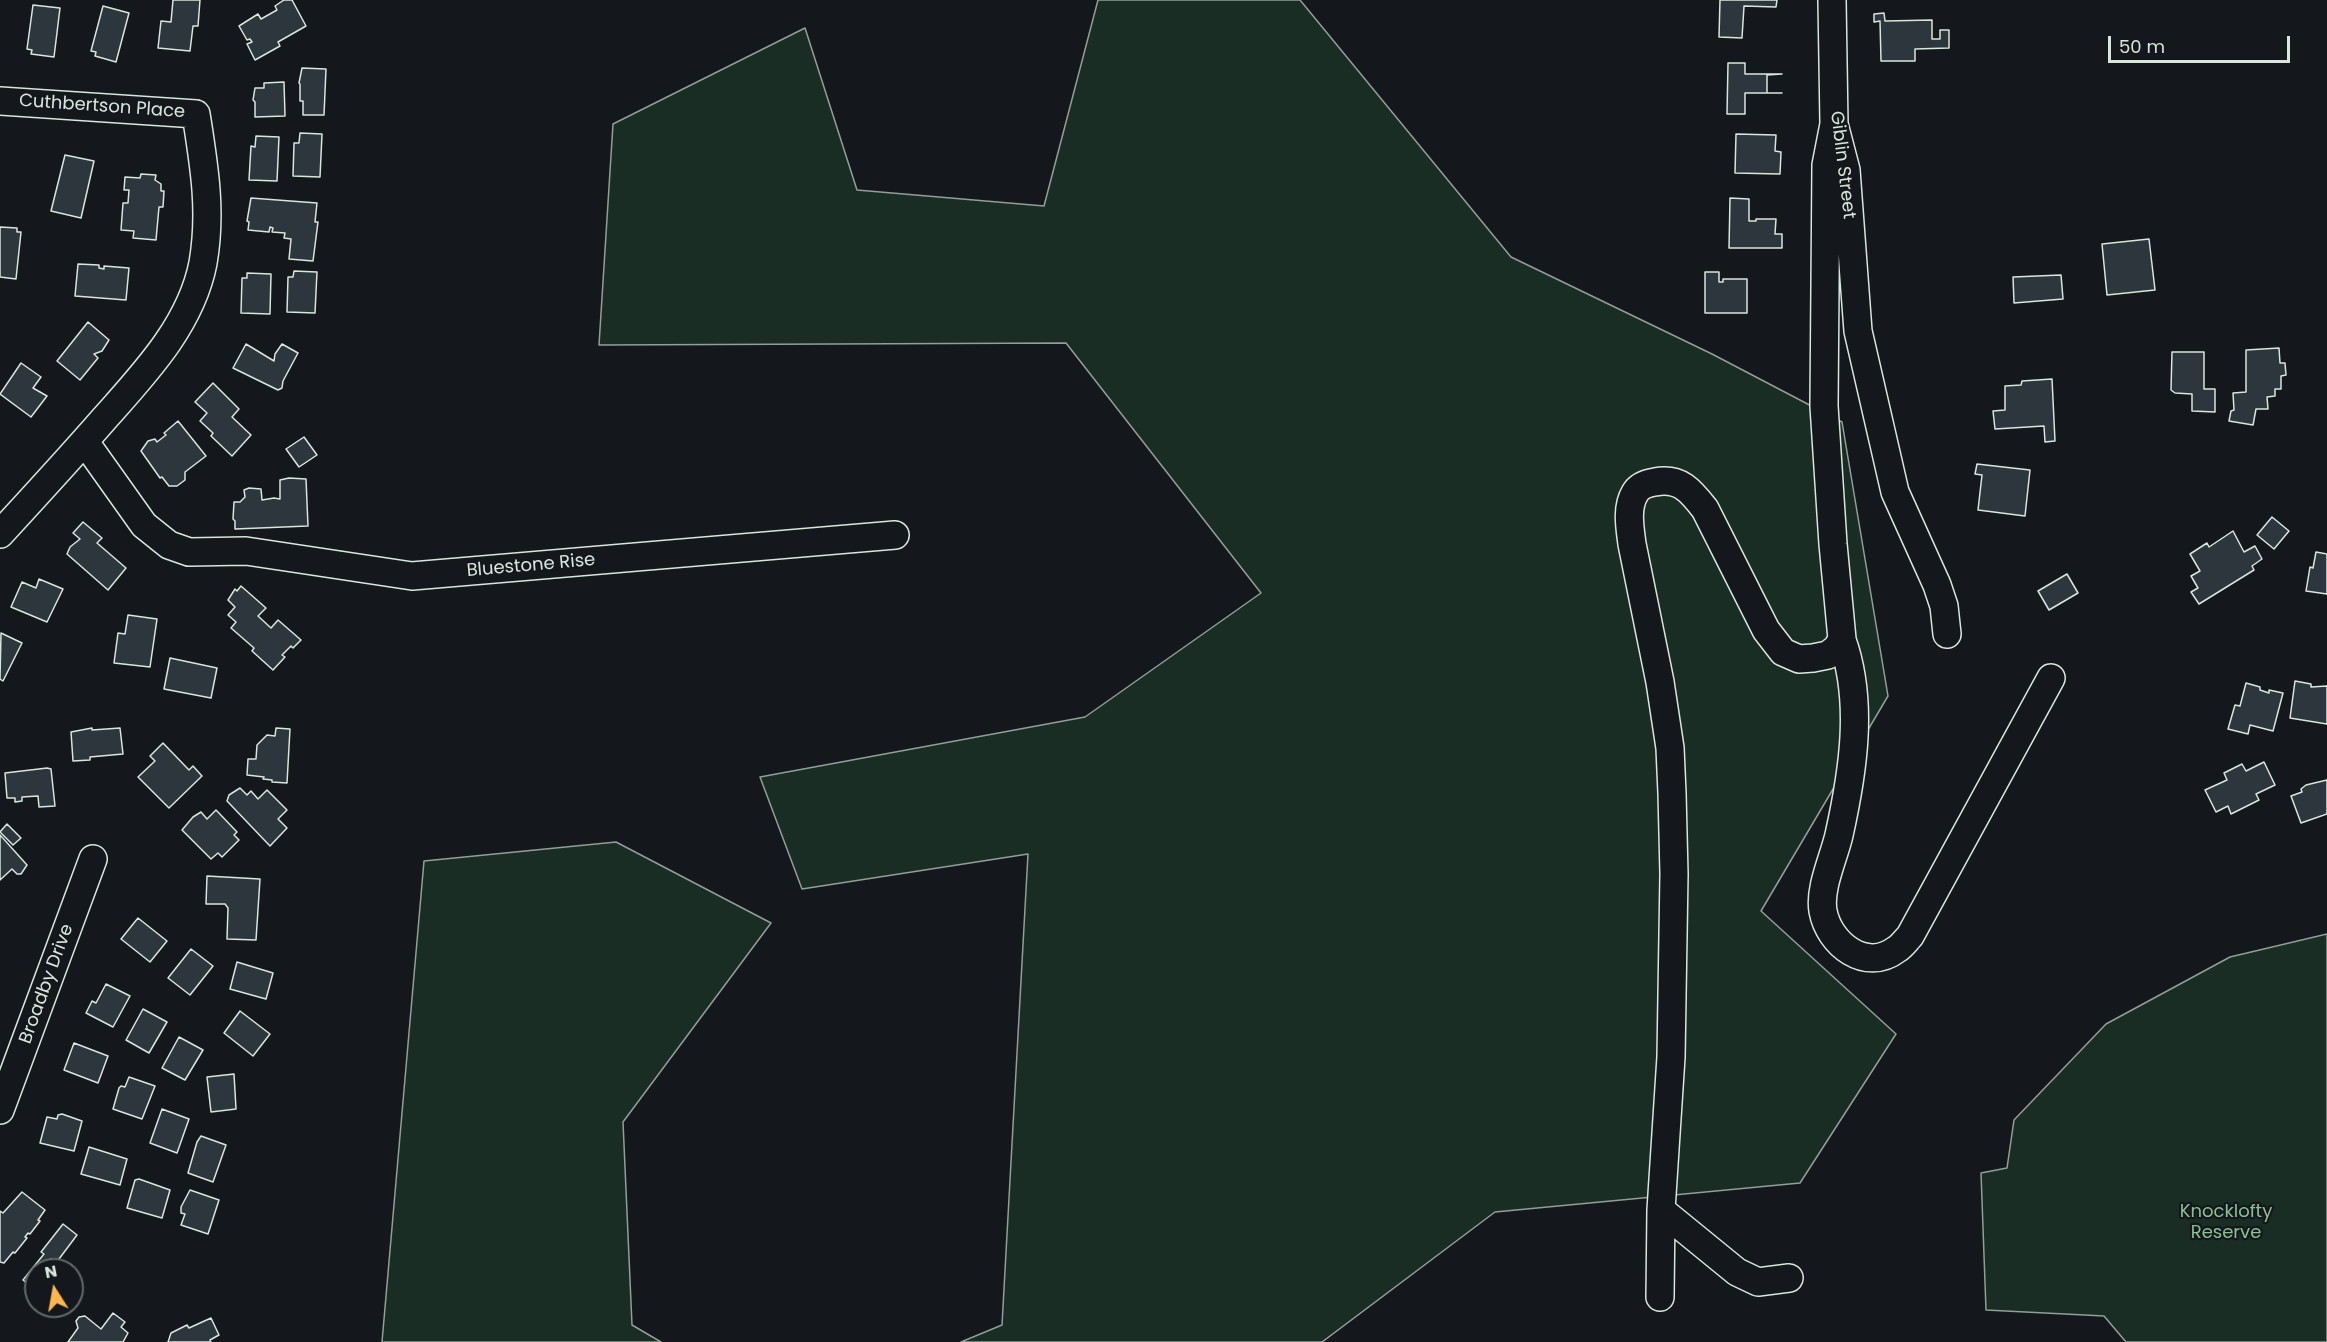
<!DOCTYPE html>
<html>
<head>
<meta charset="utf-8">
<style>
  body { margin:0 }
  #map { position:relative; width:2327px; height:1342px; overflow:hidden; background:#14181c; font-family:Poppins,sans-serif }
  canvas { display:block }
  .north { position:absolute; left:24px; top:1258px; width:60px; height:60px; box-sizing:border-box; background:#14181c; border:2px solid #626a69; border-radius:50%; rotate:349deg; font-size:16px; font-weight:700; line-height:24px; text-align:center; color:#d8e6dc }
  .north::after { content:''; display:block; margin:auto; width:21px; height:27px; background:#ffb74d; clip-path:polygon(50% 0,100% 100%,50% 72%,0 100%) }
  .scale { position:absolute; left:2108px; top:36px; width:182px; height:27px; box-sizing:border-box; border:3px solid #d8e6dc; border-top:0; padding-left:8px; font-size:18px; line-height:21px; white-space:nowrap; color:#d8e6dc; -webkit-text-stroke:4px #14181c; paint-order:stroke }
</style>
</head>
<body>
<div id="map">
<canvas width="2327" height="1342"></canvas>
<div class="north">N</div>
<div class="scale">50 m</div>
</div>
<script>
const ctx = document.querySelector('canvas').getContext('2d');
ctx.lineJoin = 'round';
function fill(path, color) { ctx.fillStyle = color; ctx.fill(path, 'evenodd'); }
function stroke(path, color, width, dash) { ctx.strokeStyle = color; ctx.lineWidth = width; ctx.lineCap = dash ? 'butt' : 'round'; ctx.setLineDash(dash || []); ctx.stroke(path); }
function drawText(font, color, halo, rows, align = 'center') {
  ctx.font = font + ' Poppins,sans-serif'; ctx.lineWidth = 4.5; ctx.setLineDash([]); ctx.textBaseline = 'middle'; ctx.strokeStyle = halo; ctx.fillStyle = color; for (const [text, x, y, turn = 0] of rows) {
    ctx.save(); ctx.translate(x, y); ctx.rotate((+turn || 0) * Math.PI / 180); ctx.textAlign = isNaN(turn) ? turn : align; if (halo) ctx.strokeText(text, 0, 0); ctx.fillText(text, 0, 0); ctx.restore();
  }
}
const green = new Path2D(`
  M 1098,0 L 1300,0 L 1511,257 L 1712,354 L 1842,422 L 1888,696 L 1761,911 L 1896,1034 L 1800,1183 L 1495,1212 L 1322,1342 L 961,1342 L 1002,1325 L 1028,854 L 802,889 L 760,777 L 1085,717 L 1261,593 L 1066,343 L 599,345 L 613,124 L 805,28 L 857,190 L 1044,206 Z
  M 616,842 L 771,923 L 623,1122 L 632,1325 L 661,1342 L 382,1342 L 424,861 Z
  M 2327,934 L 2327,1342 L 2126,1342 L 2104,1316 L 1986,1310 L 1981,1173 L 2007,1168 L 2014,1120 L 2106,1024 L 2230,957 Z`);
const building = new Path2D(`
  M 173,0 L 200,0 L 198,26 L 193,26 L 190,51 L 158,48 L 161,21 L 171,22 Z
  M 284,0 L 292,0 L 306,26 L 278,42 L 280,46 L 255,60 L 247,44 L 252,42 L 250,39 L 247,40 L 239,26 L 258,14 L 261,19 L 277,10 L 275,6 Z
  M 1720,0 L 1777,0 L 1776,7 L 1744,6 L 1742,38 L 1719,37 Z
  M 33,5 L 60,8 L 54,57 L 31,54 L 32,50 L 27,49 Z
  M 103,6 L 129,13 L 116,62 L 95,56 L 96,52 L 91,51 Z
  M 1884,13 L 1885,21 L 1932,20 L 1932,39 L 1940,39 L 1940,30 L 1949,30 L 1949,48 L 1915,49 L 1915,61 L 1881,61 L 1880,21 L 1874,22 L 1874,14 Z
  M 1728,63 L 1745,63 L 1745,74 L 1782,74 L 1767,75 L 1767,93 L 1782,93 L 1745,93 L 1745,114 L 1727,114 Z
  M 302,68 L 326,69 L 324,115 L 303,115 L 303,101 L 300,101 L 300,84 L 299,83 Z
  M 284,82 L 285,116 L 255,117 L 255,102 L 253,100 L 255,88 L 264,88 L 264,83 Z
  M 300,133 L 322,134 L 320,177 L 293,176 L 294,143 L 299,143 Z
  M 1736,134 L 1776,135 L 1775,151 L 1781,152 L 1780,174 L 1735,173 Z
  M 256,136 L 279,137 L 277,181 L 249,180 L 251,146 L 255,147 Z
  M 65,155 L 94,161 L 81,218 L 51,211 Z
  M 141,174 L 156,175 L 155,180 L 161,184 L 161,191 L 164,191 L 163,207 L 159,207 L 156,240 L 133,238 L 134,231 L 121,230 L 123,203 L 128,203 L 129,190 L 124,190 L 125,177 L 140,178 Z
  M 251,198 L 317,203 L 315,222 L 318,222 L 313,261 L 289,259 L 291,239 L 284,238 L 285,233 L 272,232 L 273,228 L 270,227 L 269,232 L 248,230 L 249,222 L 247,221 Z
  M 1730,198 L 1749,199 L 1749,221 L 1756,221 L 1756,219 L 1776,219 L 1775,234 L 1782,234 L 1782,248 L 1729,248 Z
  M 0,227 L 17,228 L 17,232 L 21,232 L 16,279 L 0,277 Z
  M 2149,239 L 2155,290 L 2107,295 L 2102,244 Z
  M 78,264 L 99,265 L 99,268 L 104,269 L 104,266 L 129,268 L 126,300 L 75,296 Z
  M 294,271 L 317,272 L 315,313 L 287,312 L 288,277 L 293,277 Z
  M 1705,272 L 1719,272 L 1719,282 L 1723,282 L 1723,279 L 1747,279 L 1747,313 L 1705,313 Z
  M 247,273 L 271,274 L 270,314 L 241,313 L 242,278 L 247,278 Z
  M 2061,275 L 2063,299 L 2014,303 L 2013,277 Z
  M 88,322 L 109,340 L 102,351 L 94,354 L 98,358 L 80,380 L 57,361 Z
  M 246,344 L 274,361 L 275,354 L 282,344 L 298,353 L 283,381 L 282,388 L 278,390 L 233,368 Z
  M 2279,348 L 2280,363 L 2285,363 L 2286,375 L 2281,376 L 2281,389 L 2275,389 L 2275,396 L 2267,397 L 2268,409 L 2256,409 L 2253,425 L 2229,421 L 2231,411 L 2234,410 L 2233,393 L 2246,392 L 2246,350 Z
  M 2172,352 L 2204,352 L 2204,389 L 2215,389 L 2215,412 L 2192,411 L 2192,394 L 2175,393 L 2171,390 Z
  M 21,363 L 41,377 L 33,388 L 47,396 L 31,417 L 0,394 Z
  M 2052,379 L 2055,441 L 2045,442 L 2044,426 L 1995,429 L 1993,411 L 2005,410 L 2005,386 L 2021,385 L 2022,381 Z
  M 213,383 L 239,409 L 232,417 L 251,435 L 232,456 L 211,436 L 213,433 L 200,421 L 207,413 L 195,402 Z
  M 178,421 L 206,456 L 185,472 L 185,480 L 177,486 L 169,486 L 162,477 L 160,478 L 141,451 L 148,441 L 155,439 L 157,442 L 166,435 L 164,433 Z
  M 304,437 L 317,455 L 299,467 L 286,449 Z
  M 1977,464 L 2030,470 L 2025,516 L 1978,510 L 1982,475 L 1975,474 Z
  M 289,478 L 306,479 L 308,526 L 235,529 L 235,521 L 233,519 L 234,502 L 240,502 L 245,497 L 244,490 L 249,488 L 261,489 L 262,500 L 274,498 L 280,499 L 280,480 Z
  M 2272,517 L 2289,531 L 2274,549 L 2257,535 Z
  M 83,522 L 102,538 L 97,543 L 126,568 L 108,590 L 67,554 L 70,547 L 80,539 L 73,533 Z
  M 2233,531 L 2244,552 L 2255,546 L 2262,559 L 2252,566 L 2254,570 L 2199,604 L 2191,592 L 2198,588 L 2191,576 L 2200,571 L 2190,554 L 2207,543 L 2209,547 Z
  M 2316,552 L 2327,554 L 2327,594 L 2306,591 L 2310,567 L 2313,568 Z
  M 2067,574 L 2078,593 L 2049,610 L 2038,591 Z
  M 39,579 L 63,589 L 47,622 L 11,607 L 22,582 L 36,588 Z
  M 241,586 L 266,608 L 258,616 L 271,628 L 278,620 L 301,640 L 293,648 L 291,646 L 282,655 L 285,657 L 273,670 L 252,651 L 254,648 L 231,628 L 236,622 L 228,615 L 235,607 L 228,600 L 235,589 L 237,591 Z
  M 128,615 L 157,619 L 150,667 L 114,663 L 118,633 L 125,634 Z
  M 1,633 L 22,643 L 3,681 L 0,679 Z
  M 170,658 L 217,668 L 211,698 L 164,689 Z
  M 2295,681 L 2311,684 L 2311,687 L 2327,686 L 2327,724 L 2290,718 Z
  M 2246,683 L 2260,687 L 2260,690 L 2269,693 L 2269,690 L 2283,693 L 2273,731 L 2250,725 L 2248,734 L 2228,729 L 2235,705 L 2240,706 Z
  M 92,728 L 92,730 L 120,728 L 123,754 L 90,757 L 90,760 L 73,761 L 71,732 Z
  M 276,728 L 290,729 L 287,783 L 272,782 L 272,780 L 263,779 L 264,777 L 247,775 L 248,759 L 256,759 L 257,745 L 267,735 L 275,736 Z
  M 163,743 L 189,770 L 193,766 L 202,776 L 169,808 L 138,777 L 155,761 L 150,756 Z
  M 2264,762 L 2275,785 L 2256,794 L 2259,800 L 2231,814 L 2228,806 L 2216,812 L 2205,790 L 2227,780 L 2224,773 L 2242,764 L 2246,771 Z
  M 47,768 L 51,769 L 55,806 L 39,807 L 38,796 L 22,797 L 22,801 L 15,802 L 15,798 L 7,798 L 5,773 Z
  M 2327,780 L 2327,814 L 2301,823 L 2291,796 L 2302,792 L 2301,789 L 2306,785 Z
  M 240,788 L 247,795 L 251,791 L 258,799 L 267,790 L 287,810 L 278,819 L 287,828 L 270,846 L 227,801 L 229,795 Z
  M 216,810 L 237,832 L 234,835 L 239,840 L 222,857 L 218,853 L 211,859 L 182,830 L 193,817 L 201,812 L 207,819 Z
  M 7,824 L 21,838 L 13,845 L 0,832 Z
  M 0,835 L 27,865 L 21,874 L 17,874 L 12,869 L 0,880 Z
  M 207,876 L 260,879 L 256,940 L 227,939 L 228,908 L 225,904 L 206,904 Z
  M 138,918 L 167,941 L 150,962 L 121,939 Z
  M 191,949 L 213,966 L 190,995 L 168,978 Z
  M 237,962 L 273,973 L 266,999 L 230,989 Z
  M 106,984 L 130,996 L 113,1027 L 86,1013 L 92,1001 L 96,1003 Z
  M 143,1009 L 167,1022 L 149,1053 L 126,1040 Z
  M 240,1011 L 270,1034 L 253,1056 L 224,1033 Z
  M 179,1037 L 203,1050 L 185,1080 L 162,1068 Z
  M 74,1043 L 108,1056 L 98,1083 L 64,1070 Z
  M 234,1074 L 236,1109 L 211,1112 L 207,1077 Z
  M 129,1077 L 155,1086 L 142,1119 L 113,1109 L 119,1088 L 121,1086 L 125,1087 Z
  M 162,1109 L 189,1119 L 177,1153 L 150,1143 Z
  M 62,1114 L 82,1121 L 74,1151 L 40,1143 L 47,1117 L 57,1119 L 58,1115 Z
  M 201,1136 L 226,1145 L 213,1182 L 188,1173 L 197,1142 Z
  M 89,1147 L 127,1159 L 120,1185 L 81,1174 Z
  M 139,1179 L 170,1190 L 162,1218 L 127,1208 L 135,1180 Z
  M 190,1190 L 219,1200 L 208,1234 L 181,1225 L 185,1214 L 181,1213 L 181,1207 Z
  M 22,1192 L 45,1210 L 38,1220 L 40,1221 L 30,1234 L 28,1233 L 25,1237 L 27,1238 L 15,1253 L 13,1252 L 4,1263 L 0,1262 L 0,1211 L 3,1213 Z
  M 63,1224 L 77,1235 L 56,1263 L 51,1259 L 47,1264 L 54,1270 L 36,1270 L 36,1291 L 23,1280 L 44,1254 L 41,1252 Z
  M 113,1313 L 125,1322 L 121,1327 L 128,1333 L 123,1342 L 68,1342 L 78,1328 L 76,1321 L 79,1317 L 85,1316 L 101,1329 Z
  M 211,1318 L 219,1335 L 210,1340 L 211,1342 L 168,1342 L 171,1333 L 187,1325 L 189,1328 Z`);
const minor = new Path2D(`
  M 1832,0 L 1834,124 L 1846,170 L 1858,331 L 1895,492 L 1937,585 L 1944,606 L 1947,634
  M 0,101 L 196,114 C 204,165 212,211 203,263 C 191,325 144,374 104,419 C 70,458 35,496 0,534
  M 85,442 L 144,525 L 169,545 L 189,552 L 246,551 L 412,576 L 895,535
  M 1842,640 C 1864,702 1853,772 1839,835 C 1834,857 1819,888 1823,911 C 1829,944 1866,973 1897,949 C 1902,946 1906,940 1910,936 L 2051,678
  M 0,1110 L 93,859
  M 1661,1210 L 1737,1272 L 1758,1282 L 1789,1278
  M 1660,1297 L 1661,1210 L 1671,1057 L 1674,874 L 1672,793 L 1670,748 L 1660,682 L 1632,544 C 1630,528 1626,508 1635,493 C 1639,486 1648,483 1655,482 C 1680,477 1691,491 1705,509 L 1766,630 L 1783,652 L 1799,659 L 1813,658 L 1828,655 L 1837,648 L 1842,639 L 1833,544 L 1824,406 L 1826,165 L 1834,124`);
const streetNames = [
  ["Cuthbertson Place",102,107,4],
  ["Giblin Street",1842,165,83],
  ["Bluestone Rise",531,566,-5],
  ["Broadby Drive",47,984,-70]
];
const parkNames = [
  ["Knocklofty",2226,1212],
  ["Reserve",2226,1233]
];
fill(green, '#1a2d24');
stroke(green, '#939e99', 1.5);
fill(building, '#2c363c');
stroke(building, '#d8e6dc', 1.5);
stroke(minor, '#d8e6dc', 30);
stroke(minor, '#14181c', 27);
drawText('18px', '#d8e6dc', '#14181c', streetNames);
drawText('18px', '#8ac095', '#14181c', parkNames);
</script>
</body>
</html>
